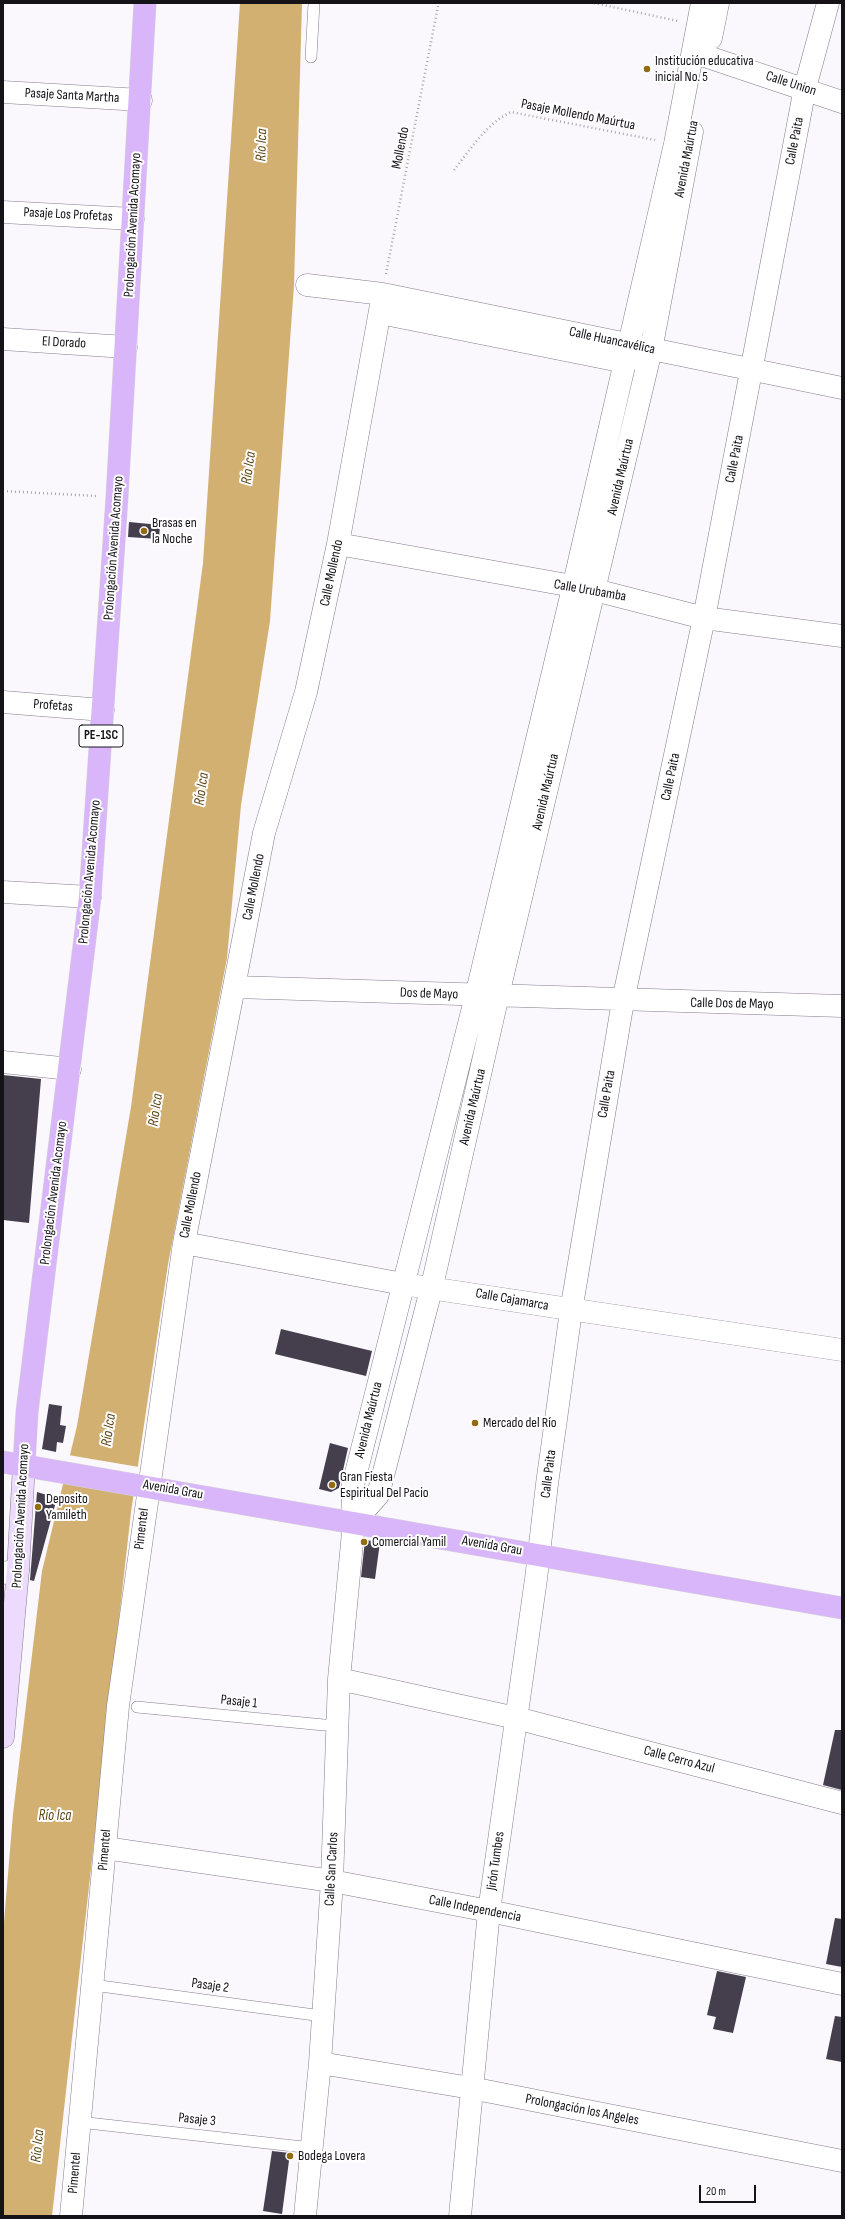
<!DOCTYPE html>
<html>
<head>
<meta charset="utf-8">
<style>
  body { margin:0 }
  #map { position:relative; width:845px; height:2219px; overflow:hidden; background:#faf7fd; font-family:"Sofia Sans Condensed",sans-serif }
  canvas { display:block }
  .frame { position:absolute; inset:0; border:4px solid #151218; pointer-events:none }
  .scale { position:absolute; left:699px; top:2185px; width:57px; height:18px; box-sizing:border-box; border:2px solid #151218; border-top:0; padding-left:5px; font-size:12px; line-height:14px; white-space:nowrap; color:#151218; -webkit-text-stroke:3px #fff; paint-order:stroke }
</style>
</head>
<body>
<div id="map">
<canvas width="845" height="2219"></canvas>
<div class="frame"></div>
<div class="scale">20 m</div>
</div>
<script>
const ctx = document.querySelector('canvas').getContext('2d');
ctx.lineJoin = 'round';
function fill(path, color) { ctx.fillStyle = color; ctx.fill(path, 'evenodd'); }
function stroke(path, color, width, dash) { ctx.strokeStyle = color; ctx.lineWidth = width; ctx.lineCap = dash ? 'butt' : 'round'; ctx.setLineDash(dash || []); ctx.stroke(path); }
function drawText(font, color, halo, rows, align = 'center') {
  ctx.font = font + ' "Sofia Sans Condensed",sans-serif'; ctx.lineWidth = 4; ctx.setLineDash([]); ctx.textBaseline = 'middle'; ctx.strokeStyle = halo; ctx.fillStyle = color; for (const [text, x, y, turn = 0] of rows) {
    ctx.save(); ctx.translate(x, y); ctx.rotate((+turn || 0) * Math.PI / 180); ctx.textAlign = isNaN(turn) ? turn : align; if (halo) ctx.strokeText(text, 0, 0); ctx.fillText(text, 0, 0); ctx.restore();
  }
}
const water = new Path2D(`
  M 240,3 L 302,3 L 294,285 L 270,621 L 241,805 L 227,958 L 168,1264 L 131,1512 L 52,2216 L 3,2216 L 3,1934 L 13,1814 L 42,1571 L 77,1426 L 131,1107 L 203,563 Z`);
const pier = new Path2D(`
  M 68,1455 L 139,1467 L 135,1491 L 62,1478 Z`);
const building = new Path2D(`
  M 129,522 L 160,525 L 159,539 L 128,537 Z
  M 3,1075 L 41,1079 L 29,1223 L 3,1220 Z
  M 281,1329 L 372,1351 L 366,1376 L 275,1354 Z
  M 49,1404 L 62,1406 L 60,1425 L 66,1426 L 63,1443 L 57,1442 L 56,1452 L 42,1449 Z
  M 330,1443 L 348,1448 L 339,1488 L 331,1492 L 319,1489 Z
  M 37,1492 L 57,1498 L 34,1581 L 30,1580 Z
  M 365,1540 L 380,1542 L 375,1579 L 361,1577 Z
  M 835,1730 L 842,1730 L 842,1790 L 823,1785 Z
  M 835,1918 L 842,1919 L 842,1967 L 826,1964 Z
  M 717,1971 L 746,1977 L 733,2033 L 713,2029 L 716,2017 L 707,2015 Z
  M 835,2016 L 842,2017 L 842,2062 L 826,2059 Z
  M 272,2151 L 290,2153 L 282,2214 L 263,2211 Z`);
const path = new Path2D(`
  M 594,3 L 678,21
  M 454,170 C 470,150 487,123 511,112 L 655,140
  M 386,274 L 438,6
  M 3,491 L 97,496`);
const lane = new Path2D(`
  M 311,57 L 314,3
  M 137,1707 L 324,1725 L 338,1725
  M 93,1985 L 322,2016
  M 79,2122 L 312,2148`);
const street = new Path2D(`
  M 711,38 L 718,3
  M 693,52 L 842,102
  M 3,92 L 141,100
  M 3,212 L 133,219
  M 307,285 L 383,294 L 842,388
  M 380,313 L 625,362 L 639,355
  M 3,339 L 126,347
  M 338,544 L 595,590 L 704,618 L 842,636
  M 3,702 L 103,710
  M 3,892 L 90,897
  M 235,987 L 842,1006
  M 3,1062 L 70,1069
  M 184,1243 L 403,1284 L 842,1350
  M 354,1522 L 378,1495 L 432,1286 L 498,995 L 651,350 L 692,132
  M 3,1573 L 18,1570
  M 339,1679 L 516,1718 L 842,1803
  M 105,1848 L 332,1881 L 489,1911 L 842,1984
  M 320,2063 L 471,2088 L 842,2161
  M 71,2216 L 118,1706 L 184,1243 L 264,833 L 306,692 L 338,544 L 383,294
  M 305,2216 L 320,2063 L 332,1881 L 339,1679 L 354,1522 L 352,1489 L 476,996 L 573,588 L 675,144 L 702,3
  M 460,2216 L 489,1911 L 536,1579 L 547,1484 L 571,1311 L 623,1001 L 704,618 L 805,88 L 828,3`);
const secondary = new Path2D(`
  M 3,1737 L 18,1570 L 24,1465`);
const primary = new Path2D(`
  M 3,1462 L 842,1608
  M 24,1465 L 27,1412 L 90,897 L 117,497 L 145,3`);
const markers = [
  [647,69,4,"#926b13"],
  [144,531,4,"#926b13"],
  [475,1423,4,"#926b13"],
  [332,1485,4,"#926b13"],
  [38,1507,4,"#926b13"],
  [364,1542,4,"#926b13"],
  [290,2156,4,"#926b13"]
];
const shields = [
  [101,736,44]
];
const shieldNames = [
  ["PE-1SC",101,736]
];
const poiNames = [
  ["Institución educativa",655,61],
  ["inicial No. 5",655,77],
  ["Brasas en",152,523],
  ["la Noche",152,539],
  ["Mercado del Río",483,1423],
  ["Gran Fiesta",340,1477],
  ["Espiritual Del Pacio",340,1493],
  ["Deposito",46,1499],
  ["Yamileth",46,1515],
  ["Comercial Yamil",372,1542],
  ["Bodega Lovera",298,2156]
];
const streetNames = [
  ["Calle Union",791,84,18],
  ["Pasaje Santa Martha",72,96,3],
  ["Pasaje Mollendo Maúrtua",578,115,11],
  ["Calle Paita",795,141,-79],
  ["Mollendo",401,148,-79],
  ["Avenida Maúrtua",687,159,-79],
  ["Pasaje Los Profetas",68,215,3],
  ["Prolongación Avenida Acomayo",133,225,-87],
  ["Calle Huancavélica",612,341,12],
  ["El Dorado",64,343,3],
  ["Calle Paita",735,459,-79],
  ["Avenida Maúrtua",621,477,-77],
  ["Prolongación Avenida Acomayo",114,548,-86],
  ["Calle Mollendo",332,573,-78],
  ["Calle Urubamba",590,591,10],
  ["Profetas",53,706,4],
  ["Calle Paita",671,777,-78],
  ["Avenida Maúrtua",546,792,-77],
  ["Prolongación Avenida Acomayo",90,872,-85],
  ["Calle Mollendo",254,887,-79],
  ["Dos de Mayo",429,994,2],
  ["Calle Dos de Mayo",732,1004,1],
  ["Calle Paita",607,1094,-80],
  ["Avenida Maúrtua",473,1107,-77],
  ["Prolongación Avenida Acomayo",54,1193,-83],
  ["Calle Mollendo",191,1205,-79],
  ["Calle Cajamarca",512,1300,10],
  ["Avenida Maúrtua",369,1420,-76],
  ["Calle Paita",549,1474,-83],
  ["Avenida Grau",173,1490,10],
  ["Prolongación Avenida Acomayo",21,1516,-87],
  ["Pimentel",142,1529,-83],
  ["Avenida Grau",492,1546,10],
  ["Pasaje 1",239,1702,6],
  ["Calle Cerro Azul",679,1760,15],
  ["Pimentel",105,1850,-85],
  ["Jirón Tumbes",496,1861,-82],
  ["Calle San Carlos",332,1869,-87],
  ["Calle Independencia",475,1909,11],
  ["Pasaje 2",210,1986,8],
  ["Prolongación los Angeles",582,2110,11],
  ["Pasaje 3",197,2120,6],
  ["Pimentel",75,2173,-85]
];
const waterNames = [
  ["Río Ica",262,145,-88],
  ["Río Ica",249,468,-82],
  ["Río Ica",202,789,-82],
  ["Río Ica",156,1110,-82],
  ["Río Ica",109,1430,-82],
  ["Río Ica",55,1816],
  ["Río Ica",38,2146,-85]
];
fill(water, '#d2b071');
fill(pier, '#faf7fd');
fill(building, '#453f4d');
stroke(lane, '#847d8c', 12);
stroke(street, '#847d8c', 23);
stroke(secondary, '#847d8c', 23);
stroke(primary, '#d5d4d5', 23);
stroke(path, '#a9a6ac', 2.5, [1, 3]);
stroke(lane, '#fff', 11);
stroke(street, '#fff', 22);
stroke(secondary, '#ecdbfc', 22);
stroke(primary, '#d8b6f9', 22);
for (const [x, y, r, color] of markers) { const dot = new Path2D(); dot.arc(x, y, r, 0, 2 * Math.PI); ctx.fillStyle = color; ctx.fill(dot); stroke(dot, '#fff', 1.5); }
for (const [x, y, w] of shields) { const box = new Path2D(); box.roundRect(x - w / 2, y - 11, w, 22, 3); ctx.fillStyle = '#fff'; ctx.fill(box); stroke(box, '#151218', 1); }
drawText('bold 13px', '#151218', null, shieldNames);
drawText('14px', '#151218', '#fff', poiNames, 'left');
drawText('14px', '#151218', '#fff', streetNames);
drawText('italic 15px', '#5f4717', '#fff', waterNames);
</script>
</body>
</html>
